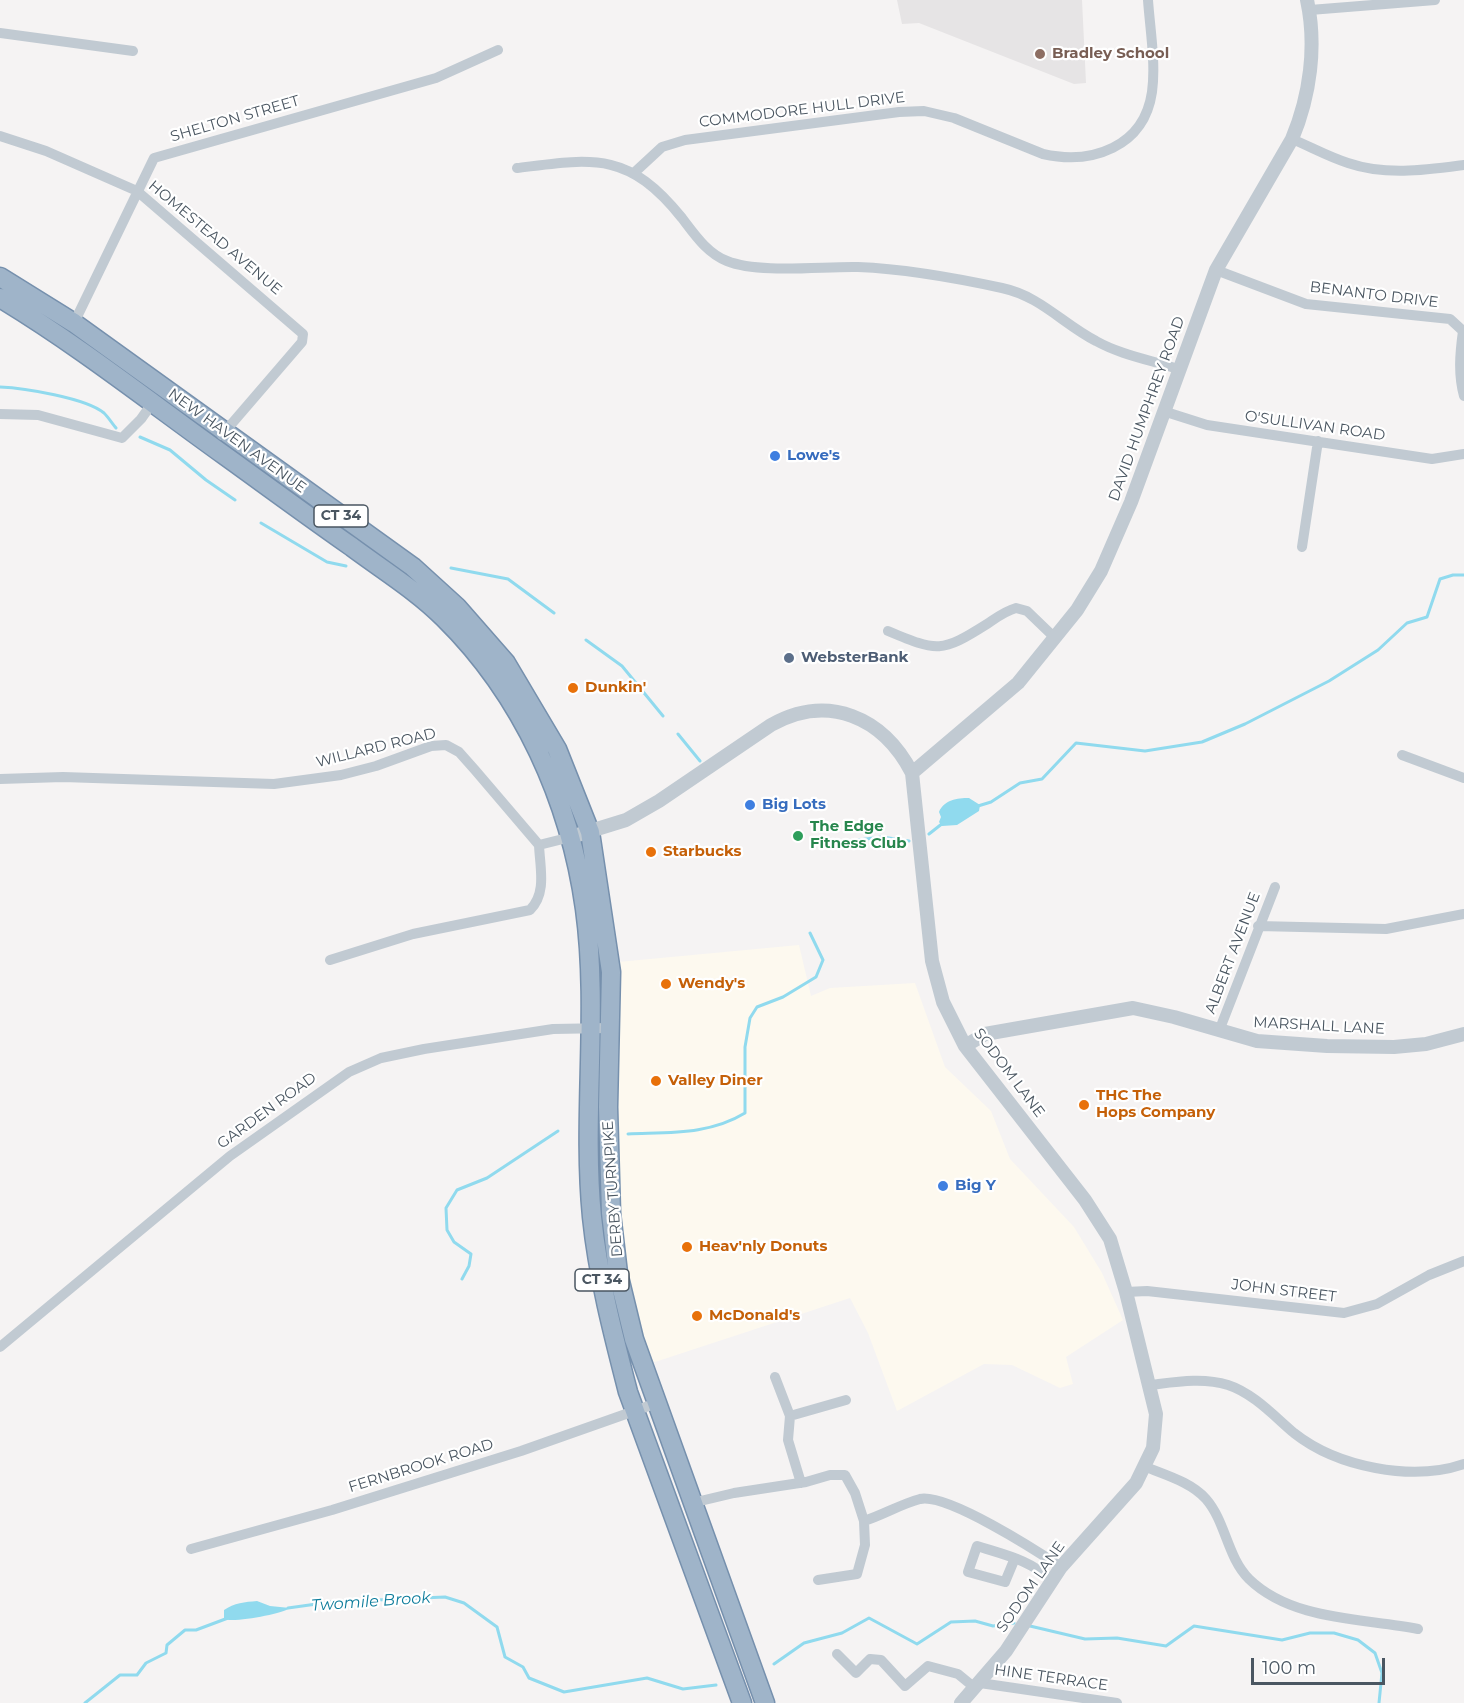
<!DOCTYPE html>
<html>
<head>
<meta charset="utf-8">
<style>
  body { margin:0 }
  #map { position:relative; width:1464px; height:1703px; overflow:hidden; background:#f5f3f3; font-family:Montserrat,sans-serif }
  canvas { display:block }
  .scale { position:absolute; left:1251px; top:1658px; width:134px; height:27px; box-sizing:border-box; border:3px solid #4a5661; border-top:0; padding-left:8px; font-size:18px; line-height:21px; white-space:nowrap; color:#4a5661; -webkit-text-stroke:4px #fff; paint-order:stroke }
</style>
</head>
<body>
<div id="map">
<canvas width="1464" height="1703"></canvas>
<div class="scale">100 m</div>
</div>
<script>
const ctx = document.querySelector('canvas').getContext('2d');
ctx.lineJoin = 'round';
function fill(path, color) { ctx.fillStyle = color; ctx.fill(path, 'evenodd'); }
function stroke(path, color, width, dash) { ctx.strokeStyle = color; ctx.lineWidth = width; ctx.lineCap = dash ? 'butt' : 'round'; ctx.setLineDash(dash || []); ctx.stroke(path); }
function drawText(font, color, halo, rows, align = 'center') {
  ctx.font = font + ' Montserrat,sans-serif'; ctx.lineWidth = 4.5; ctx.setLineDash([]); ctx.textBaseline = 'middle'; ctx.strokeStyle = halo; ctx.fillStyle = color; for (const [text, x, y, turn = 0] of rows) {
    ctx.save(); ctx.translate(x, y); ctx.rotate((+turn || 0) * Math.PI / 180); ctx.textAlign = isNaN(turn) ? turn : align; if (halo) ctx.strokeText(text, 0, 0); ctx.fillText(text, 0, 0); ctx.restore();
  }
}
const commercial = new Path2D(`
  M 799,945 L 811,996 L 830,988 L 915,983 L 945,1067 L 991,1111 L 1010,1159 L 1074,1227 L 1102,1273 L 1123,1320 L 1066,1357 L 1073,1384 L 1060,1388 L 1012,1365 L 984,1364 L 897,1411 L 868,1333 L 850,1298 L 655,1362 L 649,1359 L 628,1274 L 618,1210 L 616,1170 L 618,962 Z`);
const education = new Path2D(`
  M 897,0 L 1082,0 L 1086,83 L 1074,84 L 919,23 L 902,24 Z`);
const water = new Path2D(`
  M 969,798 L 980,805 L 979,811 L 957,825 L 942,826 L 939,822 L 941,817 L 939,812 C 944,800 957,798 969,798 Z
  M 257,1601 L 270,1606 L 290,1608 C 282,1614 234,1623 224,1619 L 224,1610 C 234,1603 245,1602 257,1601 Z`);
const stream = new Path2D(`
  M 0,387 C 24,388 86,398 104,413 C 108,417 112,423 116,428
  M 140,437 L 170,450 L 206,480 L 235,500
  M 261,523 L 327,562 L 346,566
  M 451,568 L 508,579 L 554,613
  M 586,640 L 622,666 L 663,716
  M 678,734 L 700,761
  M 978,806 L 991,802 L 1020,783 L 1042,779 L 1076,743 L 1145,751 L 1202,742 L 1245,724 L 1329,681 L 1378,650 L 1407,623 L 1427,617 L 1440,579 L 1453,575 L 1464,575
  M 929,834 L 943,823
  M 858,840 L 882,837 L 909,841
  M 628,1134 C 669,1132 709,1135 745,1113 L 745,1047 L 750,1018 L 757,1007 L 783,997 L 816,977 L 823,960 L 810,933
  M 462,1279 L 469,1266 L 471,1254 L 454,1242 L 447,1230 L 446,1208 L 457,1190 L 487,1178 L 558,1131
  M 288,1608 L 331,1602 L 445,1597 L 464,1603 L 497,1627 L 505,1657 L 523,1667 L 529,1678 L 564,1692 L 647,1678 L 683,1689 L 716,1685
  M 1030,1626 L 1085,1639 L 1117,1638 L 1166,1646 L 1194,1626 L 1282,1640 L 1310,1633 L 1334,1633 L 1358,1640 L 1375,1653 L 1382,1673 L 1379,1703
  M 774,1664 L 804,1643 L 842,1633 L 869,1618 L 917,1644 L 951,1622 L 975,1621 L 993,1626 L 1014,1623
  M 85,1703 L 120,1675 L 137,1675 L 146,1663 L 166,1653 L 167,1645 L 185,1630 L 196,1630 L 228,1618`);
const minor = new Path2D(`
  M 1310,10 L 1435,0
  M 0,33 L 133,51
  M 0,136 L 46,151 L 137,191 L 303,334 L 302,342 L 222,435
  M 1292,139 C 1311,147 1329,157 1348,163 C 1386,176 1426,170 1464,165
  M 517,168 C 595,158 629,152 682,218 C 695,235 707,253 727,261 C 759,274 823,266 858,267 C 906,269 956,278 1002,288 C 1040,296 1063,324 1096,341 C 1121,355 1151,360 1178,369
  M 635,172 L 662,147 L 685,140 L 899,112 L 924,111 L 954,118 L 1043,154 C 1092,165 1144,147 1152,92 C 1156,63 1150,29 1148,0
  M 1216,270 L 1306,304 L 1450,319 L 1463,331 C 1460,353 1458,374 1464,396
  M 74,323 L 154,158 L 436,78 L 498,50
  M 1163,411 L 1207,425 L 1432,459 L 1464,454
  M 0,414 L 38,415 L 122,438 L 141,419 L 153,402
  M 1302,547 L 1318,441
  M 888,631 C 938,652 941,653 987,624 C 996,618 1005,611 1016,608 L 1027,611 L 1054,637
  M 1402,755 L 1464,778
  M 0,779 L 63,777 L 274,784 L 341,775 L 376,766 L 431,746 L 446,745 L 459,752 L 475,770 L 539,845 L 571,837
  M 1258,926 L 1386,929 L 1464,914
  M 330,960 L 413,934 L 530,910 C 547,893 540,868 539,845
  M 1219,1031 L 1275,887
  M 1126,1292 L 1147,1291 L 1344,1313 L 1377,1304 L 1429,1275 L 1464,1261
  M 0,1347 L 230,1156 L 349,1072 L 381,1058 L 424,1049 L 553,1029 L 609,1028
  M 775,1377 L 790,1416 L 788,1440 L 801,1483
  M 1150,1385 C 1175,1382 1203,1377 1228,1385 C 1253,1393 1274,1416 1294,1433 C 1337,1467 1412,1482 1464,1464
  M 790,1416 L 846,1400
  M 1146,1467 C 1165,1475 1191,1482 1206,1499 C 1226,1522 1227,1557 1249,1579 C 1292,1621 1363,1618 1418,1629
  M 692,1503 L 734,1493 L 806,1482 L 830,1475 L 845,1475 L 855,1493 L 864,1521 C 883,1515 901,1504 920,1499 C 947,1493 1037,1551 1061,1567
  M 191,1549 L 332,1510 L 521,1451 L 657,1403
  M 1015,1558 L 1005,1582 L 968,1572 L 977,1546 C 1005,1555 1031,1560 1052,1581
  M 818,1580 L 857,1574 L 865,1545 L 864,1521
  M 837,1654 L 856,1673 L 870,1659 L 881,1660 L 905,1686 L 928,1666 L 958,1674 L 975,1688
  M 980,1683 L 1117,1703`);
const tertiary = new Path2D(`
  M 912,773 L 1018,683 L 1077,610 L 1101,571 L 1131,502 L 1216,270 L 1292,139 C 1310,96 1317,46 1307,0
  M 571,837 L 626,820 L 659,801 L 771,725 C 828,693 883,717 912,773 L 932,961 L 943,1002 L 965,1046 L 1085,1200 L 1110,1239 L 1126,1292 L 1156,1414 L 1153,1448 L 1136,1483 L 1061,1567 L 1006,1651 L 961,1703
  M 965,1046 L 985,1034 L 1133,1008 L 1174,1017 L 1257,1041 L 1327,1046 L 1394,1047 L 1426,1044 L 1464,1034`);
const trunk = new Path2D(`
  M 0,277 L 74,323 L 413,567 L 457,607 L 506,663 L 557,749 L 590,832 L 611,972 L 608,1107 L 611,1213 L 618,1273 L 634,1339 L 765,1703
  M 0,298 C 78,345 150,402 224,455 C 267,486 309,517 352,547 C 383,570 417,591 444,618 C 523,696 570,801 585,909 C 599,1011 582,1115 592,1217 C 598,1276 613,1334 628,1392 L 742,1703`);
const markers = [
  [1040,54,6,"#8d6e63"],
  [775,456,6,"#3f7fe0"],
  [789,658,6,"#5c6f8a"],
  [573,688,6,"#e8710a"],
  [750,805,6,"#3f7fe0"],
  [798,836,6,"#2e9e5b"],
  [651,852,6,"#e8710a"],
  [666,984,6,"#e8710a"],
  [656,1081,6,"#e8710a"],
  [1084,1105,6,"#e8710a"],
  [943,1186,6,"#3f7fe0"],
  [687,1247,6,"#e8710a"],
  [697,1316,6,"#e8710a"]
];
const shields = [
  [341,516,54],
  [602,1280,54]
];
const shieldNames = [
  ["CT 34",341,516],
  ["CT 34",602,1280]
];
const educationNames = [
  ["Bradley School",1052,54]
];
const streetNames = [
  ["COMMODORE HULL DRIVE",802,110,-7],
  ["SHELTON STREET",235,119,-16],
  ["HOMESTEAD AVENUE",215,238,40],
  ["BENANTO DRIVE",1374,295,7],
  ["DAVID HUMPHREY ROAD",1147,409,-70],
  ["O'SULLIVAN ROAD",1315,426,8],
  ["NEW HAVEN AVENUE",237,441,36],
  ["WILLARD ROAD",376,748,-14],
  ["ALBERT AVENUE",1233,953,-69],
  ["MARSHALL LANE",1319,1026,3],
  ["SODOM LANE",1009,1073,53],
  ["GARDEN ROAD",267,1111,-36],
  ["DERBY TURNPIKE",613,1189,-94],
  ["JOHN STREET",1284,1291,7],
  ["FERNBROOK ROAD",421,1466,-17],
  ["SODOM LANE",1031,1587,-55],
  ["HINE TERRACE",1051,1678,8]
];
const shopNames = [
  ["Lowe's",787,456],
  ["Big Lots",762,805],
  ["Big Y",955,1186]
];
const serviceNames = [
  ["WebsterBank",801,658]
];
const foodNames = [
  ["Dunkin'",585,688],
  ["Starbucks",663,852],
  ["Wendy's",678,984],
  ["Valley Diner",668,1081],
  ["THC The",1096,1096],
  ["Hops Company",1096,1113],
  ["Heav'nly Donuts",699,1247],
  ["McDonald's",709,1316]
];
const leisureNames = [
  ["The Edge",810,827],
  ["Fitness Club",810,844]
];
const waterNames = [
  ["Twomile Brook",371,1602,-4]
];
fill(commercial, '#fdf9ef');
fill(education, '#e6e4e5');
fill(water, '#90daee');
stroke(stream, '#90daee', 3);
stroke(trunk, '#7690ad', 21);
stroke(minor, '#c1cad2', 10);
stroke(tertiary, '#c1cad2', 14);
stroke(trunk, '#9fb4c9', 18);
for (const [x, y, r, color] of markers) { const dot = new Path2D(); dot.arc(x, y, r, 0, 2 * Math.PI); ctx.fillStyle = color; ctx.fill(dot); stroke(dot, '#fff', 2); }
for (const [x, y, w] of shields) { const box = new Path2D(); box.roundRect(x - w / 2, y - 11, w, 22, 4.5); ctx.fillStyle = '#fff'; ctx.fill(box); stroke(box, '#4a5661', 1.5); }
drawText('bold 14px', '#4a5661', null, shieldNames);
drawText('bold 15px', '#785e54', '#fff', educationNames, 'left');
drawText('15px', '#4a5661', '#fff', streetNames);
drawText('bold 15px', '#366cbe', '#fff', shopNames, 'left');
drawText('bold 15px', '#4e5e75', '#fff', serviceNames, 'left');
drawText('bold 15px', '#c56008', '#fff', foodNames, 'left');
drawText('bold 15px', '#27864d', '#fff', leisureNames, 'left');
drawText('italic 16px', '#0c7c9b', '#fff', waterNames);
</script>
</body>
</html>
